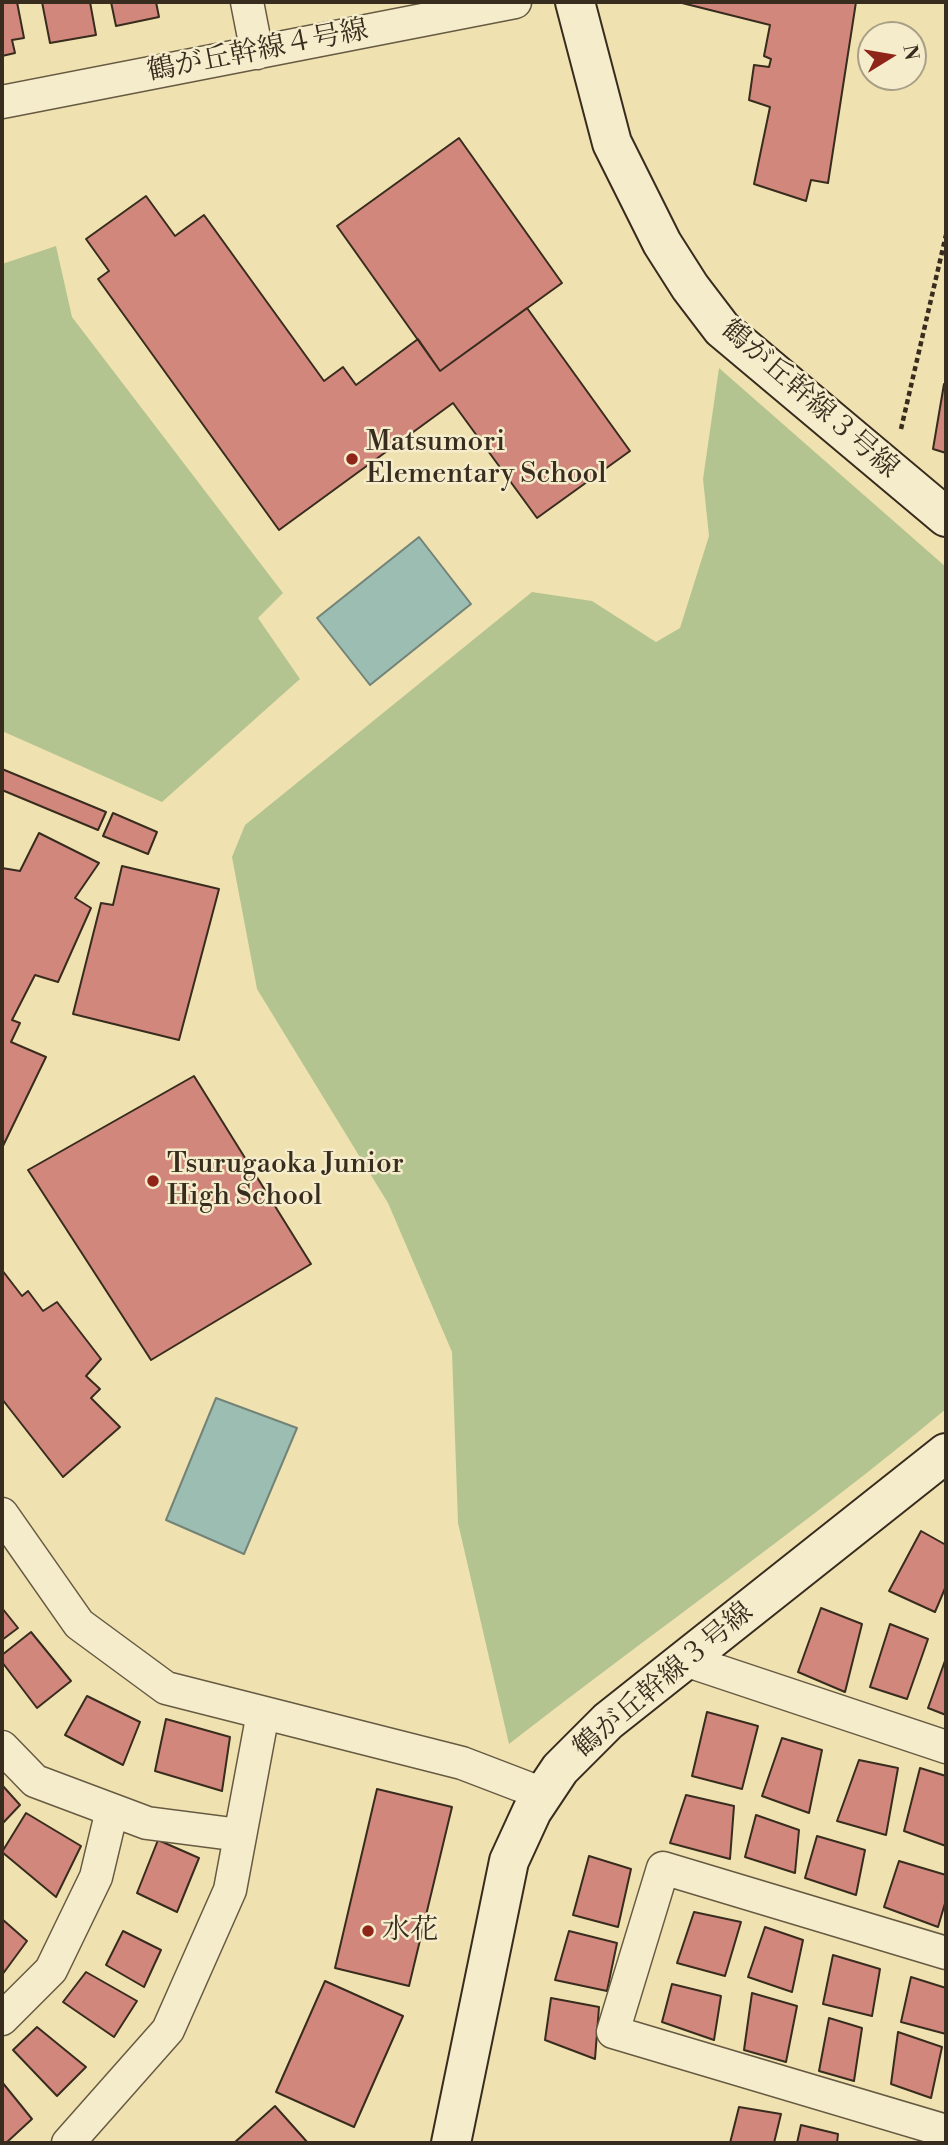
<!DOCTYPE html>
<html>
<head>
<meta charset="utf-8">
<style>
  body { margin:0 }
  #map { position:relative; width:948px; height:2145px; overflow:hidden; background:#f0e2b0; font-family:"Libre Bodoni",serif }
  canvas { display:block }
  .frame { position:absolute; inset:0; border:4px solid #382c1e; pointer-events:none }
  .north { position:absolute; left:857px; top:21px; width:70px; height:70px; box-sizing:border-box; background:#f5eccc; border:2px solid #a99f86; border-radius:50%; rotate:79deg; font-size:19px; font-weight:700; line-height:28px; text-align:center; color:#382c1e }
  .north::after { content:''; display:block; margin:auto; width:24px; height:32px; background:#8f2418; clip-path:polygon(50% 0,100% 100%,50% 72%,0 100%) }
</style>
</head>
<body>
<div id="map">
<canvas width="948" height="2145"></canvas>
<div class="frame"></div>
<div class="north">N</div>
</div>
<script>
const ctx = document.querySelector('canvas').getContext('2d');
ctx.lineJoin = 'round';
function fill(path, color) { ctx.fillStyle = color; ctx.fill(path, 'evenodd'); }
function stroke(path, color, width, dash) { ctx.strokeStyle = color; ctx.lineWidth = width; ctx.lineCap = dash ? 'butt' : 'round'; ctx.setLineDash(dash || []); ctx.stroke(path); }
function drawText(font, color, halo, rows, align = 'center') {
  ctx.font = font + ' "Libre Bodoni","Noto Serif JP",serif'; ctx.lineWidth = 5; ctx.setLineDash([]); ctx.textBaseline = 'middle'; ctx.strokeStyle = halo; ctx.fillStyle = color; for (const [text, x, y, turn = 0] of rows) {
    ctx.save(); ctx.translate(x, y); ctx.rotate((+turn || 0) * Math.PI / 180); ctx.textAlign = isNaN(turn) ? turn : align; if (halo) ctx.strokeText(text, 0, 0); ctx.fillText(text, 0, 0); ctx.restore();
  }
}
const green = new Path2D(`
  M 56,246 L 72,317 L 283,593 L 258,618 L 300,679 L 162,802 L 2,731 L 2,264 Z
  M 719,368 L 946,567 L 946,1409 C 805,1526 654,1631 509,1744 L 458,1523 L 452,1352 L 388,1203 L 257,989 L 232,857 L 245,825 L 532,592 L 592,601 L 656,642 L 680,628 L 709,536 L 703,479 Z`);
const water = new Path2D(`
  M 419,537 L 471,604 L 370,685 L 317,618 Z
  M 216,1398 L 297,1428 L 244,1554 L 166,1520 Z`);
const building = new Path2D(`
  M 2,2 L 17,2 L 24,38 L 12,40 L 15,53 L 2,56 Z
  M 42,2 L 90,2 L 96,35 L 50,43 Z
  M 111,2 L 156,2 L 159,17 L 116,26 Z
  M 678,2 L 856,2 L 828,183 L 811,180 L 806,201 L 754,184 L 770,107 L 749,100 L 754,65 L 769,67 L 771,59 L 764,56 L 770,25 Z
  M 459,138 L 562,283 L 440,371 L 337,226 Z
  M 146,196 L 175,236 L 204,215 L 324,381 L 343,367 L 356,385 L 418,339 L 440,371 L 527,308 L 630,451 L 537,518 L 453,403 L 279,530 L 98,279 L 109,271 L 86,239 Z
  M 944,384 L 946,385 L 946,453 L 933,449 Z
  M 2,769 L 106,812 L 98,830 L 2,790 Z
  M 113,813 L 157,832 L 148,854 L 103,836 Z
  M 39,833 L 99,863 L 75,898 L 91,908 L 58,982 L 35,975 L 12,1020 L 20,1023 L 11,1042 L 46,1057 L 2,1148 L 2,868 L 20,871 Z
  M 122,866 L 219,889 L 179,1040 L 73,1014 L 101,903 L 113,905 Z
  M 194,1076 L 311,1264 L 151,1360 L 28,1170 Z
  M 2,1270 L 22,1296 L 28,1291 L 43,1311 L 57,1302 L 101,1359 L 86,1376 L 100,1389 L 91,1398 L 120,1427 L 63,1477 L 2,1399 Z
  M 921,1531 L 946,1545 L 946,1586 L 935,1612 L 889,1591 Z
  M 2,1608 L 18,1628 L 2,1640 Z
  M 821,1608 L 862,1624 L 845,1692 L 798,1672 Z
  M 890,1624 L 928,1639 L 907,1699 L 870,1687 Z
  M 31,1632 L 71,1681 L 37,1708 L 2,1662 L 2,1655 Z
  M 946,1658 L 946,1715 L 928,1708 Z
  M 87,1696 L 140,1722 L 123,1765 L 65,1735 Z
  M 707,1712 L 758,1726 L 742,1789 L 692,1776 Z
  M 166,1719 L 230,1737 L 222,1791 L 155,1771 Z
  M 782,1738 L 822,1750 L 809,1813 L 762,1796 Z
  M 859,1760 L 898,1768 L 886,1835 L 837,1821 Z
  M 920,1768 L 946,1776 L 946,1846 L 904,1831 Z
  M 2,1785 L 20,1805 L 2,1824 Z
  M 377,1789 L 452,1807 L 409,1986 L 335,1968 Z
  M 686,1795 L 734,1806 L 730,1859 L 670,1843 Z
  M 26,1813 L 81,1846 L 56,1897 L 2,1852 Z
  M 756,1815 L 799,1830 L 795,1873 L 745,1857 Z
  M 817,1836 L 865,1850 L 856,1895 L 805,1878 Z
  M 158,1840 L 199,1858 L 177,1912 L 137,1893 Z
  M 589,1856 L 631,1869 L 618,1927 L 573,1915 Z
  M 899,1861 L 946,1875 L 946,1900 L 938,1927 L 884,1907 Z
  M 694,1912 L 741,1922 L 725,1976 L 677,1963 Z
  M 2,1919 L 27,1941 L 2,1975 Z
  M 765,1927 L 803,1940 L 792,1992 L 748,1977 Z
  M 123,1931 L 161,1950 L 144,1987 L 106,1965 Z
  M 569,1931 L 617,1943 L 607,1991 L 555,1980 Z
  M 833,1955 L 880,1969 L 872,2016 L 823,2004 Z
  M 86,1972 L 137,2001 L 114,2037 L 63,2002 Z
  M 911,1977 L 946,1988 L 946,2034 L 901,2022 Z
  M 325,1981 L 403,2016 L 354,2127 L 276,2092 Z
  M 672,1984 L 721,1996 L 714,2040 L 662,2022 Z
  M 752,1993 L 797,2006 L 786,2062 L 744,2050 Z
  M 551,1998 L 599,2007 L 595,2059 L 545,2040 Z
  M 829,2018 L 862,2028 L 854,2081 L 819,2071 Z
  M 37,2027 L 86,2067 L 57,2096 L 13,2050 Z
  M 898,2032 L 942,2047 L 931,2098 L 891,2084 Z
  M 2,2082 L 32,2119 L 6,2143 L 2,2143 Z
  M 275,2106 L 308,2143 L 234,2143 Z
  M 739,2107 L 781,2114 L 774,2143 L 730,2143 Z
  M 801,2125 L 838,2134 L 837,2143 L 797,2143 Z`);
const path = new Path2D(`
  M 901,429 L 946,235`);
const street = new Path2D(`
  M 247,2 L 257,53
  M 2,102 L 515,2
  M 2,1514 L 79,1624 L 166,1688 L 462,1763 L 543,1794
  M 685,1660 L 946,1747
  M 2,1747 L 35,1781 L 147,1823 L 240,1835
  M 946,1953 L 663,1868 L 613,2032 L 946,2131
  M 2,2019 L 51,1970 L 96,1877 L 112,1810
  M 68,2143 L 168,2030 L 230,1890 L 263,1713`);
const secondary = new Path2D(`
  M 575,2 L 612,143 L 662,243 L 690,287 L 722,329 L 946,517
  M 451,2143 L 509,1861 L 532,1811 L 560,1769 L 608,1721 L 946,1453`);
const markers = [
  [352,459,7,"#8f2418"],
  [153,1181,7,"#8f2418"],
  [368,1931,7,"#8f2418"]
];
const streetNames = [
  ["鶴が丘幹線４号線",258,52,-11],
  ["鶴が丘幹線３号線",809,400,41],
  ["鶴が丘幹線３号線",664,1681,-40]
];
const poiNames = [
  ["Matsumori",366,443],
  ["Elementary School",366,475],
  ["Tsurugaoka Junior",167,1165],
  ["High School",167,1197],
  ["水花",382,1931]
];
fill(green, '#b4c490');
fill(water, '#9bbdb2');
stroke(water, '#738377', 2);
fill(building, '#d1877c');
stroke(building, '#382c1e', 2);
stroke(street, '#665a42', 35);
stroke(secondary, '#382c1e', 42);
stroke(path, '#382c1e', 4.5, [5, 3.5]);
stroke(street, '#f5eccc', 32);
stroke(secondary, '#f5eccc', 38);
for (const [x, y, r, color] of markers) { const dot = new Path2D(); dot.arc(x, y, r, 0, 2 * Math.PI); ctx.fillStyle = color; ctx.fill(dot); stroke(dot, '#f5eccc', 2.5); }
drawText('28px', '#382c1e', '#f5eccc', streetNames);
drawText('28px', '#382c1e', '#f5eccc', poiNames, 'left');
</script>
</body>
</html>
